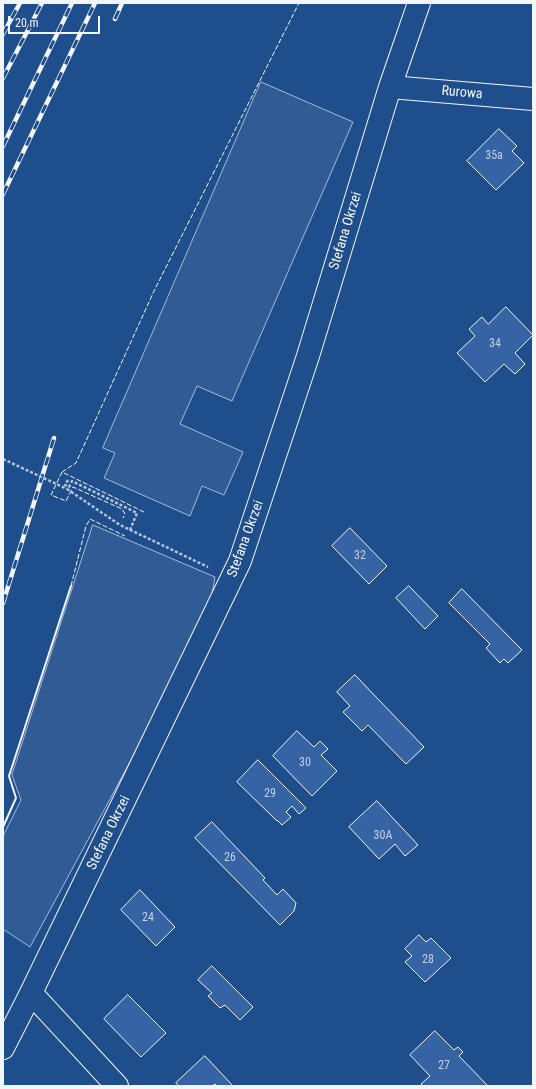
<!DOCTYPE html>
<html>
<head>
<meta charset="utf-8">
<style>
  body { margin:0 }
  #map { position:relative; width:536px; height:1089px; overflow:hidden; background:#1f4e8c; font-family:"Roboto Condensed",sans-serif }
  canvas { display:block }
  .frame { position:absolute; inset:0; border:4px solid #f2f6ff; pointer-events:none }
  .scale { position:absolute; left:8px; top:16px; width:92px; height:18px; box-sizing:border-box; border:2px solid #f2f6ff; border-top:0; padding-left:5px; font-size:12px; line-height:14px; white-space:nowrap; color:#f2f6ff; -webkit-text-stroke:3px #1f4e8c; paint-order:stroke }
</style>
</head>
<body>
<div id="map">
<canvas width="536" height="1089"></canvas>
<div class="frame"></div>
<div class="scale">20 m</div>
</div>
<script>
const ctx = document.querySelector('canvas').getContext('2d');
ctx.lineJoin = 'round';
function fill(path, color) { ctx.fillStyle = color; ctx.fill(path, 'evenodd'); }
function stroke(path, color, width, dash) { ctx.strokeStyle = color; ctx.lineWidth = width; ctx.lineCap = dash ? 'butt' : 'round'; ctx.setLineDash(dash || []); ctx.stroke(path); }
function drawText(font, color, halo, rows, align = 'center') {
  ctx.font = font + ' "Roboto Condensed",sans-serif'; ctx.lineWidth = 3; ctx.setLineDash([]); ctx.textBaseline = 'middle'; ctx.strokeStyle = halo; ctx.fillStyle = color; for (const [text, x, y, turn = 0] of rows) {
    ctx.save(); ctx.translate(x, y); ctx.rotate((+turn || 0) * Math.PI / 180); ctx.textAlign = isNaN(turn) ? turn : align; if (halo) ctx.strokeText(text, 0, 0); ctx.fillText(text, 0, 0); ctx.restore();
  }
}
const built = new Path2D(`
  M 261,82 L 353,122 L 232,401 L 197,386 L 180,424 L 243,452 L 224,495 L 202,486 L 190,516 L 104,478 L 115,453 L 103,448 Z
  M 93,525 L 215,577 L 211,599 L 130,762 L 30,947 L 3,929 L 3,836 L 21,800 L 12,775 Z`);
const building = new Path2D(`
  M 499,129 L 517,146 L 512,151 L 524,163 L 496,190 L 467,161 Z
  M 506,307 L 533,335 L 515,353 L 525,364 L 515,374 L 504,364 L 485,382 L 457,353 L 475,336 L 469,329 L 482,317 L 488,324 Z
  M 350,528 L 387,566 L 369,584 L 332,546 Z
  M 409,586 L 438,616 L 425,629 L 396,598 Z
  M 462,589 L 522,650 L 508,663 L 504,659 L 500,663 L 486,648 L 490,644 L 449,603 Z
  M 355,675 L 424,747 L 406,764 L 368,725 L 362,731 L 343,712 L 350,706 L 337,692 Z
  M 297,731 L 314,747 L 320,741 L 328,749 L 321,755 L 337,771 L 312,796 L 273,756 Z
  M 258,760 L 306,808 L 299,814 L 292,806 L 286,812 L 291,817 L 282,825 L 277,820 L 277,821 L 237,782 Z
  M 377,801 L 418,845 L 405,856 L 395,844 L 379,859 L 349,827 Z
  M 212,822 L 265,878 L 263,880 L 277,895 L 283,889 L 296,903 L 294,911 L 280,925 L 195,838 Z
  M 140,890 L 175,927 L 156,946 L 121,910 Z
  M 419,935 L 426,942 L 431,938 L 451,958 L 425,982 L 405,962 L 412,956 L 405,949 Z
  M 212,966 L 253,1007 L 240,1020 L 225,1005 L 220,1008 L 208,996 L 212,993 L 198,980 Z
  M 128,995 L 166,1033 L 141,1057 L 104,1019 Z
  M 435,1031 L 454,1050 L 458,1047 L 463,1052 L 459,1056 L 488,1086 L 423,1086 L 421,1084 L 430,1076 L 410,1055 Z
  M 205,1056 L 233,1086 L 217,1086 L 215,1084 L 212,1086 L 179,1086 L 176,1083 Z`);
const path = new Path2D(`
  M 68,480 L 65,485 L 69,487 L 72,481 L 137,513 L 130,530
  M 67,489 L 120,525 L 208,567`);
const minor = new Path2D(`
  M 390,87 L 533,99
  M 31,993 L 117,1086
  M 3,1048 L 31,993 L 240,561 L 308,356 L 390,87 L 419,3`);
const rail = new Path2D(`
  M 115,19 L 122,3
  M 3,34 L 20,3
  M 3,78 L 42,3
  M 3,146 L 72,3
  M 3,194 L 95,3
  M 3,603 L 54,438`);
const pathBridge = new Path2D(`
  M 3,459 L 67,489`);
const fence = new Path2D(`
  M 62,472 L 51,495 L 66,501 L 73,487 L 122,509 L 125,514 L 123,518
  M 144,512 L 62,472 L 76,463 L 154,291 L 299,3
  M 71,586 L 86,526 L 90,519 L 125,536`);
const wall = new Path2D(`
  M 3,827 L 16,798 L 9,776 L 71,586`);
const numberNames = [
  ["35a",494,156],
  ["34",495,344],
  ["32",360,556],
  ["30",305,763],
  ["29",270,794],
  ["30A",383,836],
  ["26",230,858],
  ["24",148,918],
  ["28",428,960],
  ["27",444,1066]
];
const streetNames = [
  ["Rurowa",462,93,5],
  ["Stefana Okrzei",346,231,-73],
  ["Stefana Okrzei",246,539,-70],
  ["Stefana Okrzei",109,833,-64]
];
fill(built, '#305b95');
stroke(built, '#a8bbd7', 1);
fill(building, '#3563a3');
stroke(building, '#f2f6ff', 1);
stroke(minor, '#f2f6ff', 24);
stroke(path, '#b3c4dc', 2.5, [3, 2]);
stroke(minor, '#1f4e8c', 22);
stroke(rail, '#f2f6ff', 4.5);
stroke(rail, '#1f4e8c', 3, [9]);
stroke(pathBridge, '#b3c4dc', 2.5, [3, 2]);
stroke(fence, '#f2f6ff', 1, [5, 2]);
stroke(wall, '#f2f6ff', 2);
drawText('12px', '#c3d1e8', null, numberNames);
drawText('14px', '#f2f6ff', '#1f4e8c', streetNames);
</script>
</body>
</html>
